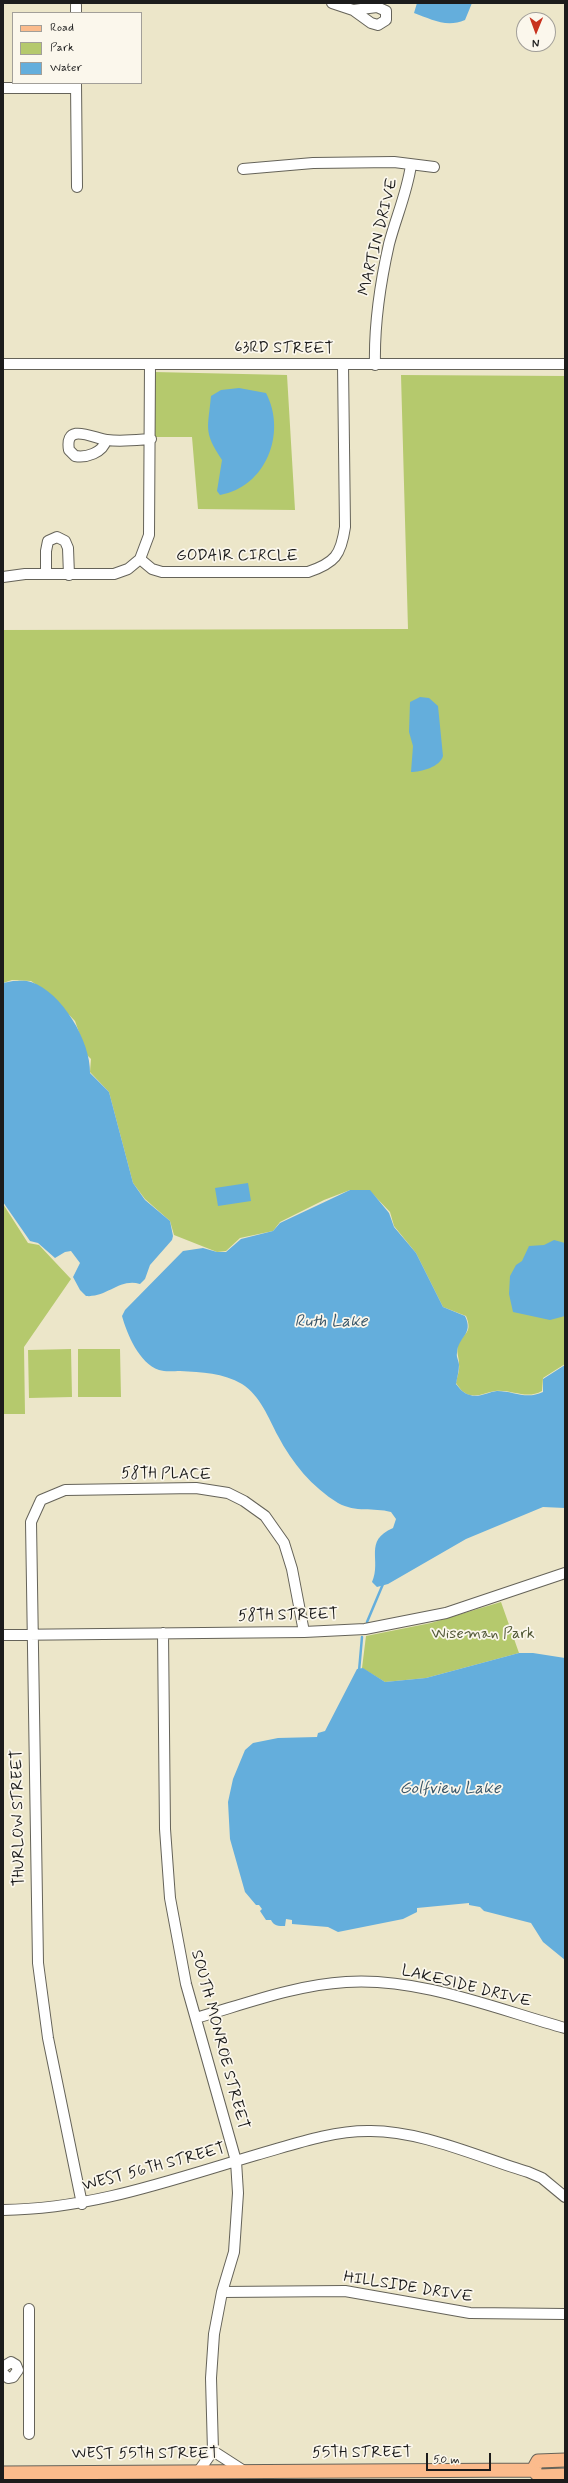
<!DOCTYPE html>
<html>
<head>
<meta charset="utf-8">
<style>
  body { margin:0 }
  #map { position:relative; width:568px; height:2483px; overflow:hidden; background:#ece6c9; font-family:Mynerve,sans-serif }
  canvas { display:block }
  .frame { position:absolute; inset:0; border:4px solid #1c1c1c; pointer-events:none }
  .legend { position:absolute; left:12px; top:12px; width:130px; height:72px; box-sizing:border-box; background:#fbf7ec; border:1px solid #a29f99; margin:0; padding:5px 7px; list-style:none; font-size:12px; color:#1c1c1c }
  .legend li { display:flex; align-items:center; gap:8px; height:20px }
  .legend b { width:20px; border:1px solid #a29f99 }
  .north { position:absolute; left:516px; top:12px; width:40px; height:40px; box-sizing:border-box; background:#fbf7ec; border:1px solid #a29f99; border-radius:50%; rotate:181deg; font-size:11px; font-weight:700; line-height:16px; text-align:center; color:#1c1c1c }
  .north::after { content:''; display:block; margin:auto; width:14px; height:18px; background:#c8321e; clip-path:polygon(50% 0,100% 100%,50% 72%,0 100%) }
  .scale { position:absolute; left:426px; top:2453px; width:65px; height:18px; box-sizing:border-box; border:2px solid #1c1c1c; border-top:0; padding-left:5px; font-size:12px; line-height:14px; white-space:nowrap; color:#1c1c1c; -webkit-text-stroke:3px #fbf7ec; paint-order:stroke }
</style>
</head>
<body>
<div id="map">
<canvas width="568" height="2483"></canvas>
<div class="frame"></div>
<ul class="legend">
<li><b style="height:5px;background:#fbbb8c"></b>Road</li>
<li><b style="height:11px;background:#b5c96d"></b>Park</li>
<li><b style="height:11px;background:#64aedc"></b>Water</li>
</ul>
<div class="north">N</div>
<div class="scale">50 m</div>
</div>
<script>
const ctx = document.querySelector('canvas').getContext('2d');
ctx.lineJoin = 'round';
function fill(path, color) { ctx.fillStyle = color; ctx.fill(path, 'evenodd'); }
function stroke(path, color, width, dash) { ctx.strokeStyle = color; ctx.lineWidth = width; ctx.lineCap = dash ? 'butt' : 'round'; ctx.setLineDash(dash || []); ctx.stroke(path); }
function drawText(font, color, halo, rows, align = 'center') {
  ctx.font = font + ' Mynerve,sans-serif'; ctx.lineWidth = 3.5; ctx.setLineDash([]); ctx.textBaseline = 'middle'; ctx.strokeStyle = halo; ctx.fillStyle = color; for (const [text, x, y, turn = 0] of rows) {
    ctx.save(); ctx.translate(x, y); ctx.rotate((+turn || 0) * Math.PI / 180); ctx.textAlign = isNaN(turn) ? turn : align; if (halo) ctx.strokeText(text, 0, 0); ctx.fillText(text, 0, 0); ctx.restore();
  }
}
const green = new Path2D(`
  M 154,372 L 287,375 L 295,510 L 198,509 L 192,437 L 155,437 Z
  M 401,375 L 565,376 L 565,1364 L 543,1378 L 542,1391 C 526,1400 512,1389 495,1391 C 488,1392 478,1397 470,1395 C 464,1394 460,1389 456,1383 C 457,1377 460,1370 459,1364 C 459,1357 456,1352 458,1345 C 464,1332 473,1333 466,1316 L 443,1307 L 416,1253 L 394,1226 L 390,1212 L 369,1190 L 350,1190 L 324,1200 L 280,1222 L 273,1231 L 240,1238 L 226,1251 L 217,1252 L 174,1235 L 170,1221 L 145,1199 L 133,1183 L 109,1092 L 90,1072 L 91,1059 L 87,1055 L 75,1021 L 48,993 L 31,981 L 12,980 L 3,983 L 3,630 L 408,629 Z
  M 3,1204 L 28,1243 L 39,1245 L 71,1279 L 24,1347 L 25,1414 L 3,1414 Z
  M 71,1349 L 72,1397 L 29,1398 L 28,1350 Z
  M 78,1349 L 120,1349 L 121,1397 L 78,1397 Z
  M 501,1602 L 519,1653 L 426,1678 L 385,1682 L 362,1668 L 366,1636 L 431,1623 Z`);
const water = new Path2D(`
  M 417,3 L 472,3 L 465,20 C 446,28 431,19 414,13 Z
  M 239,388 L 266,393 C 287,433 266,487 220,495 L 217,491 L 222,460 C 203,431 208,429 211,396 L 221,390 Z
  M 420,697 L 429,698 L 438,706 L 443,756 C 440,767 421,772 411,772 L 413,746 L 409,732 L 410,702 Z
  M 13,981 C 18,981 26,980 31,982 C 62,992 91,1042 90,1073 L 109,1092 L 133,1183 L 145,1200 L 170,1221 L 173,1236 L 172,1240 L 150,1265 L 145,1279 L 140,1284 C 119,1278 107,1298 86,1296 L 80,1290 L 73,1277 L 80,1263 L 71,1251 L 65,1252 L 55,1258 L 38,1243 L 30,1241 L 3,1202 L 3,983 Z
  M 248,1183 L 251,1201 L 218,1206 L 215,1188 Z
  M 350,1190 L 370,1190 L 389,1213 L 394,1227 L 416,1253 L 443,1307 L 465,1316 C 474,1335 458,1336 457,1353 C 456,1357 459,1361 459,1365 C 459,1371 457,1378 456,1384 C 460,1389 463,1393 470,1395 C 479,1398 488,1392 497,1391 C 514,1391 526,1400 543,1392 L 543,1379 L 565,1365 L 565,1508 L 543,1507 L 466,1539 L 388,1584 L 377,1587 L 372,1582 C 382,1560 363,1541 393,1528 L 396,1519 L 391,1512 C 373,1507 356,1513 338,1503 C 312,1487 292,1463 278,1436 C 269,1419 260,1395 242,1384 C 223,1373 202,1372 180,1371 C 174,1371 165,1372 159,1370 C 139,1363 127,1334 122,1316 L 125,1310 L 183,1251 L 203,1248 L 217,1252 L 226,1252 L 241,1239 L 273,1231 L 280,1223 Z
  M 554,1240 L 565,1243 L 565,1316 L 550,1320 L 513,1312 L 509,1294 L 510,1276 L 516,1265 L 522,1261 L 529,1246 L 544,1245 Z
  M 519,1653 L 533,1653 L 565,1658 L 565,1960 L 543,1942 L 531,1923 L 484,1911 L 480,1907 L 469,1905 L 469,1903 L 417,1908 L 417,1912 L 403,1919 L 338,1932 L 328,1927 L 292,1924 L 292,1920 L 286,1919 L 285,1926 C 278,1926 274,1926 271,1920 L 266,1920 L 260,1911 L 262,1909 L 259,1905 L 256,1905 L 245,1892 L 230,1839 L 228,1802 L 233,1779 L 245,1750 L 253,1743 L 278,1738 L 317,1737 L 318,1733 L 325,1731 L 357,1669 L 363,1668 L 385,1682 L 426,1678 Z`);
const stream = new Path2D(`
  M 367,1622 L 383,1584
  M 359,1671 L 362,1637`);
const minor = new Path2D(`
  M 332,3 L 353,10 L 371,23 L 378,25 L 386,20 L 386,11 L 377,7 L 353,10
  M 76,13 L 76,5
  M 76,83 L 77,187
  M 3,88 L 76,88
  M 243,169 L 313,163 L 394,162 L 434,167
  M 3,364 L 565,364
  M 375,365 C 374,324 380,284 389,244 C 396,217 407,193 411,165
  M 106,440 C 103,453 86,458 75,456 L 69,450 C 64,421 95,439 107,440 C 121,442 137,440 151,439
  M 140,559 L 152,569 L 162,572 L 308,572 C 335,563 341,555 345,527 L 343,365
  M 140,559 L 149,535 L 150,364
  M 46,574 L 46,551 L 48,541 L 57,537 L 65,541 L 68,548 L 69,575
  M 3,577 L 25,574 L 114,574 L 128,569 L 140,559
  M 163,1633 L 165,1829 L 170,1898 L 186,1984 L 236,2161 L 238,2193 L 234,2252 L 222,2292 L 214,2334 L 211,2378 L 213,2451
  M 3,1635 L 304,1632 L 365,1629 L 446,1613 L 565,1573
  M 196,2018 C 245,2004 295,1985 346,1982 C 419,1977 496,2009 565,2028
  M 82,2204 L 48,2038 L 38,1963 L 31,1522 L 41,1500 L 65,1490 L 196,1488 L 228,1493 L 244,1501 L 265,1516 L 284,1543 L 292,1569 L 304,1632
  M 3,2210 C 92,2209 171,2180 256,2155 C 292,2145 329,2131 368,2131 C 420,2130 478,2157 528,2172 L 542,2178 L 565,2197
  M 222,2292 L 345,2291 L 470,2313 L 565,2314
  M 3,2367 L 11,2362 L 16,2365 L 18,2370 L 13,2377 L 8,2378 L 3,2373
  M 29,2434 L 29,2309
  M 213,2451 L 244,2471
  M 198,2472 L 213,2451`);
const major = new Path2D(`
  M 533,2470 L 538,2461 L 565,2460
  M 3,2473 L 533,2470 L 539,2476 L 565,2475`);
const streetNames = [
  ["MARTIN DRIVE",379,237,-76],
  ["63RD STREET",284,349,1],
  ["GODAIR CIRCLE",237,557],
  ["58TH PLACE",166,1475,1],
  ["58TH STREET",288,1616,-1],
  ["THURLOW STREET",19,1818,-91],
  ["LAKESIDE DRIVE",466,1987,14],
  ["SOUTH MONROE STREET",219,2040,75],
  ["WEST 56TH STREET",154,2168,-15],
  ["HILLSIDE DRIVE",408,2288,9],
  ["55TH STREET",362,2454],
  ["WEST 55TH STREET",145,2455]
];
const parkNames = [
  ["Wiseman Park",483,1635]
];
const waterNames = [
  ["Ruth Lake",331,1322],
  ["Golfview Lake",450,1789]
];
fill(green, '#b5c96d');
fill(water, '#64aedc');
stroke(stream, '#64aedc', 2.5);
stroke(minor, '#656359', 12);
stroke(major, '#656359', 15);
stroke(minor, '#fff', 10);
stroke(major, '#fbbb8c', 13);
drawText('16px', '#1c1c1c', '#fbf7ec', streetNames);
drawText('16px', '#525938', '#fbf7ec', parkNames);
drawText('italic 17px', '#395669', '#fbf7ec', waterNames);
</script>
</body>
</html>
